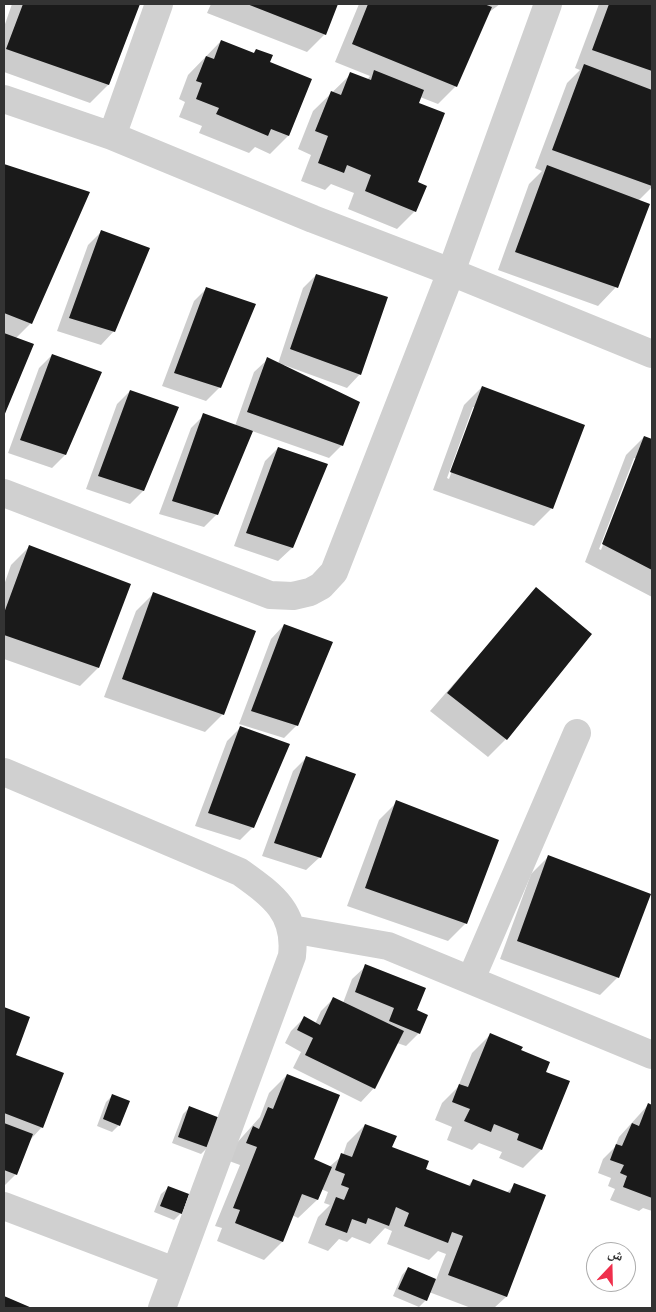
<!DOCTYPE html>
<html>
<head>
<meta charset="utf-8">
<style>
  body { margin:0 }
  #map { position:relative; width:656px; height:1312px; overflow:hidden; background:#fff; font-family:Jost,"Noto Naskh Arabic",sans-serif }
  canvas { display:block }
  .frame { position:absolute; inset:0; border:5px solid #333; pointer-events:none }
  .north { position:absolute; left:586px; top:1242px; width:50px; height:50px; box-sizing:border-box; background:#fff; border:1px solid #adadad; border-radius:50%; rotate:21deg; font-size:14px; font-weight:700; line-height:20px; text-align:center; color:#333 }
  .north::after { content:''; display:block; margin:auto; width:18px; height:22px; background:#ef2f4c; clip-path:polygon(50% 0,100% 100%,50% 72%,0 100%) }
</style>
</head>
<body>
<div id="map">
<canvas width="656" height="1312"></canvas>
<div class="frame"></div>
<div class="north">ش</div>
</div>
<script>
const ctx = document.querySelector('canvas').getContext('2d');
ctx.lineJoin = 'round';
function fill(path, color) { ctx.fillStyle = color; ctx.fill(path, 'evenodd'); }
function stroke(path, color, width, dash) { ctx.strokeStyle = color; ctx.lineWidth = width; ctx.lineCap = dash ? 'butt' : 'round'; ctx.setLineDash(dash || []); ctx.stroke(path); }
const shadow = new Path2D(`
  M 12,4 L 139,4 L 108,85 L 90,103 L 4,72 L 4,27 Z
  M 211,4 L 337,4 L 325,34 L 307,52 L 207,13 Z
  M 359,4 L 500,4 L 488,13 L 456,86 L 438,104 L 420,97 L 418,103 L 415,211 L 397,229 L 348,209 L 354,193 L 331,184 L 325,190 L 301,181 L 311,155 L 298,149 L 313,111 L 351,74 L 367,80 L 370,76 L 335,62 Z
  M 599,4 L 652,4 L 652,187 L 638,201 L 648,205 L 616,287 L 598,306 L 498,270 L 529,184 L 542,171 L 535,168 L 567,83 L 580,70 L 575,68 Z
  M 221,41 L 253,54 L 256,50 L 268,63 L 310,80 L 288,136 L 270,154 L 255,147 L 249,153 L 199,133 L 202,126 L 179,117 L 185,102 L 179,99 L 188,75 Z
  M 4,165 L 89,193 L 30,324 L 16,338 L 33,344 L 4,413 Z
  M 101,232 L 114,331 L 101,345 L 57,331 L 88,245 Z
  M 316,275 L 360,374 L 347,388 L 284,365 L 283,366 L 342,445 L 329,458 L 252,431 L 217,514 L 204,527 L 159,514 L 191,428 L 204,415 L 235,426 L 254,372 L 268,359 L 278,364 L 303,288 Z
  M 207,288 L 220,387 L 206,401 L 162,386 L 194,301 Z
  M 52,355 L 65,455 L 52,468 L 8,453 L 39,368 Z
  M 482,387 L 552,508 L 534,526 L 433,490 L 464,405 ZM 473,407 L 475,407 L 449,479 L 447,478 Z
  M 130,391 L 143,491 L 130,504 L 86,489 L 117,404 Z
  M 644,437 L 652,441 L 652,597 L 585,562 L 626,455 ZM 634,458 L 637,458 L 601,550 L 599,549 Z
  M 278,448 L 326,465 L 292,548 L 278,561 L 234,546 L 265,461 Z
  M 29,547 L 98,668 L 80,686 L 4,659 L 4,585 L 11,565 Z
  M 537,589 L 590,634 L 506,739 L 488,757 L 430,711 Z
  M 154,593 L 223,714 L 205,732 L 104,697 L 136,611 Z
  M 284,625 L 297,725 L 284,738 L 239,724 L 271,639 Z
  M 240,728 L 253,827 L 240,840 L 195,826 L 227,741 Z
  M 306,758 L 320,857 L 306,870 L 262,856 L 293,771 Z
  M 397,802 L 466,923 L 448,941 L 347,906 L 379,820 Z
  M 549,856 L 618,977 L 600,995 L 500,959 L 531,874 Z
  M 366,966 L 416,1011 L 419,1033 L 406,1046 L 397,1043 L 374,1088 L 361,1102 L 293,1068 L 301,1052 L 285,1043 L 291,1031 L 304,1018 L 315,1024 L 321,1011 L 334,998 L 343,1003 L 352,979 Z
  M 4,1008 L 29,1018 L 14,1056 L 42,1127 L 30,1140 L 16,1174 L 4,1186 Z
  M 490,1035 L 520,1051 L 545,1072 L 569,1082 L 541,1150 L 523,1168 L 499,1158 L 502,1152 L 479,1143 L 472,1150 L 447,1140 L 452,1127 L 435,1120 L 442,1103 L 458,1087 L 472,1053 Z
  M 287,1075 L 312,1160 L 329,1167 L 343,1155 L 347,1143 L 365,1125 L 391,1147 L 424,1170 L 468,1186 L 473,1180 L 506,1193 L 515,1185 L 545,1196 L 506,1297 L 494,1308 L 471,1308 L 429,1292 L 426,1300 L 419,1307 L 393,1296 L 402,1275 L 408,1268 L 436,1280 L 446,1254 L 438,1251 L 429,1260 L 387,1244 L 392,1231 L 385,1228 L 370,1244 L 352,1237 L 347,1242 L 339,1239 L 328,1251 L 308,1243 L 318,1217 L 330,1205 L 324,1203 L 328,1192 L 321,1189 L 317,1200 L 298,1218 L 292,1215 L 282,1242 L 264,1260 L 217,1241 L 222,1228 L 215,1226 L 240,1165 L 229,1161 L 235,1145 L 260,1117 L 269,1093 Z
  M 113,1095 L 119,1125 L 112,1132 L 97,1126 L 106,1102 Z
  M 648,1105 L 652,1106 L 652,1211 L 643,1208 L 639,1211 L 610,1200 L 615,1189 L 608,1186 L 611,1178 L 598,1173 L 603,1159 L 615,1147 L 619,1137 Z
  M 190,1107 L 207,1148 L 201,1154 L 172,1143 L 183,1114 Z
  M 168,1188 L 181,1213 L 174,1220 L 154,1212 L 161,1194 Z`);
const building = new Path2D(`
  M 23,4 L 140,4 L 109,85 L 6,49 Z
  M 247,4 L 338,4 L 326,35 Z
  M 368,4 L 484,4 L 492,7 L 457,87 L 352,44 Z
  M 609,4 L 652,4 L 652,71 L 592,50 Z
  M 221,40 L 254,53 L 256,49 L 273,55 L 270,62 L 312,79 L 289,136 L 271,129 L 268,136 L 216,114 L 219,108 L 196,99 L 202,83 L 196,81 L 206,56 L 214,59 Z
  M 584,64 L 652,90 L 652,186 L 552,150 Z
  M 374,70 L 424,90 L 419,103 L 445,113 L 418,182 L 427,186 L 416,212 L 365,191 L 371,175 L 347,165 L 344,173 L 318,163 L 328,136 L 315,131 L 331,91 L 341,95 L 350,72 L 371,80 Z
  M 4,164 L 90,192 L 32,324 L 4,313 Z
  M 547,165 L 650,204 L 618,288 L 515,252 Z
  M 101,230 L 150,248 L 115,332 L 69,318 Z
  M 316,274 L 388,297 L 361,375 L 290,349 Z
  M 206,287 L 256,304 L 221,388 L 174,373 Z
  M 4,333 L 34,344 L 4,416 Z
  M 52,354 L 102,372 L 66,455 L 20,440 Z
  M 267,357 L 360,402 L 343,446 L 247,412 Z
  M 482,386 L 585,425 L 553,509 L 450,472 Z
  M 130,390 L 179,407 L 144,491 L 98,476 Z
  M 203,413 L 253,431 L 218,515 L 172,501 Z
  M 644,436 L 652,439 L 652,570 L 602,544 Z
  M 278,447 L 328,464 L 293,548 L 246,533 Z
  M 29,545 L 131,584 L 99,668 L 4,635 L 4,613 Z
  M 536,587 L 592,634 L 507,740 L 447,693 Z
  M 153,592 L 256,631 L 224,715 L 122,679 Z
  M 284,624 L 333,642 L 298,726 L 251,711 Z
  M 240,726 L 290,744 L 254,828 L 208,813 Z
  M 306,756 L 356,774 L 321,858 L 274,843 Z
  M 396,800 L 499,840 L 467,924 L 365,888 Z
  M 548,855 L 651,894 L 619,978 L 517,941 Z
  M 365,964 L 426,988 L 417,1010 L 428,1015 L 420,1034 L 389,1021 L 394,1008 L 355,992 Z
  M 333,997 L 404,1031 L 375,1089 L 305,1055 L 313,1038 L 297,1030 L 304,1016 L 320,1025 Z
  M 4,1007 L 30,1017 L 16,1055 L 64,1073 L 43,1128 L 4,1113 Z
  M 490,1033 L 523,1047 L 521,1050 L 550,1062 L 546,1072 L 570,1081 L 542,1150 L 517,1140 L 519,1134 L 494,1124 L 491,1132 L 464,1121 L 470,1109 L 452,1102 L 459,1084 L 468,1087 Z
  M 287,1074 L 340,1095 L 314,1159 L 332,1167 L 318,1200 L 302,1194 L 283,1242 L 235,1223 L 240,1210 L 233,1208 L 257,1147 L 246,1143 L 253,1126 L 259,1129 L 268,1107 L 273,1109 Z
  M 112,1094 L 130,1101 L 120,1126 L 103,1119 Z
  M 648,1103 L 652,1105 L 652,1198 L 623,1187 L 627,1176 L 620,1173 L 624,1165 L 610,1160 L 616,1144 L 622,1146 L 632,1123 L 639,1126 Z
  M 189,1106 L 220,1118 L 209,1148 L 178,1137 Z
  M 4,1123 L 33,1134 L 17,1175 L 4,1170 Z
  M 365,1124 L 397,1136 L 392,1147 L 429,1161 L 426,1169 L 470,1186 L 473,1179 L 510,1193 L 514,1183 L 546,1195 L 507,1297 L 448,1275 L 463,1236 L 452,1232 L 448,1243 L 404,1226 L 409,1213 L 396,1207 L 389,1226 L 368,1218 L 366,1224 L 352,1219 L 347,1233 L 325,1225 L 336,1197 L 344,1200 L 349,1188 L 341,1185 L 345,1174 L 335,1170 L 341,1153 L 352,1157 Z
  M 168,1186 L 189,1194 L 182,1214 L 160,1206 Z
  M 408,1267 L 436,1279 L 427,1301 L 398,1289 Z
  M 4,1296 L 32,1308 L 4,1308 Z`);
const minor = new Path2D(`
  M 4,99 L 112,136 L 313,219 L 451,272 L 652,354
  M 112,136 L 159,4
  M 4,493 L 270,595 L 293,596 L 310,592 L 321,586 L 334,572 L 451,272 L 548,4
  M 4,772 L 240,872 C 272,895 297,912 292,956 L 162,1308
  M 291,929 L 388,946 L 652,1055
  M 471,979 L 577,733
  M 4,1206 L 175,1271`);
fill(shadow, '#0003');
fill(building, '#1a1a1a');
stroke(minor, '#d0d0d0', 28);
</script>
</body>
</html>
